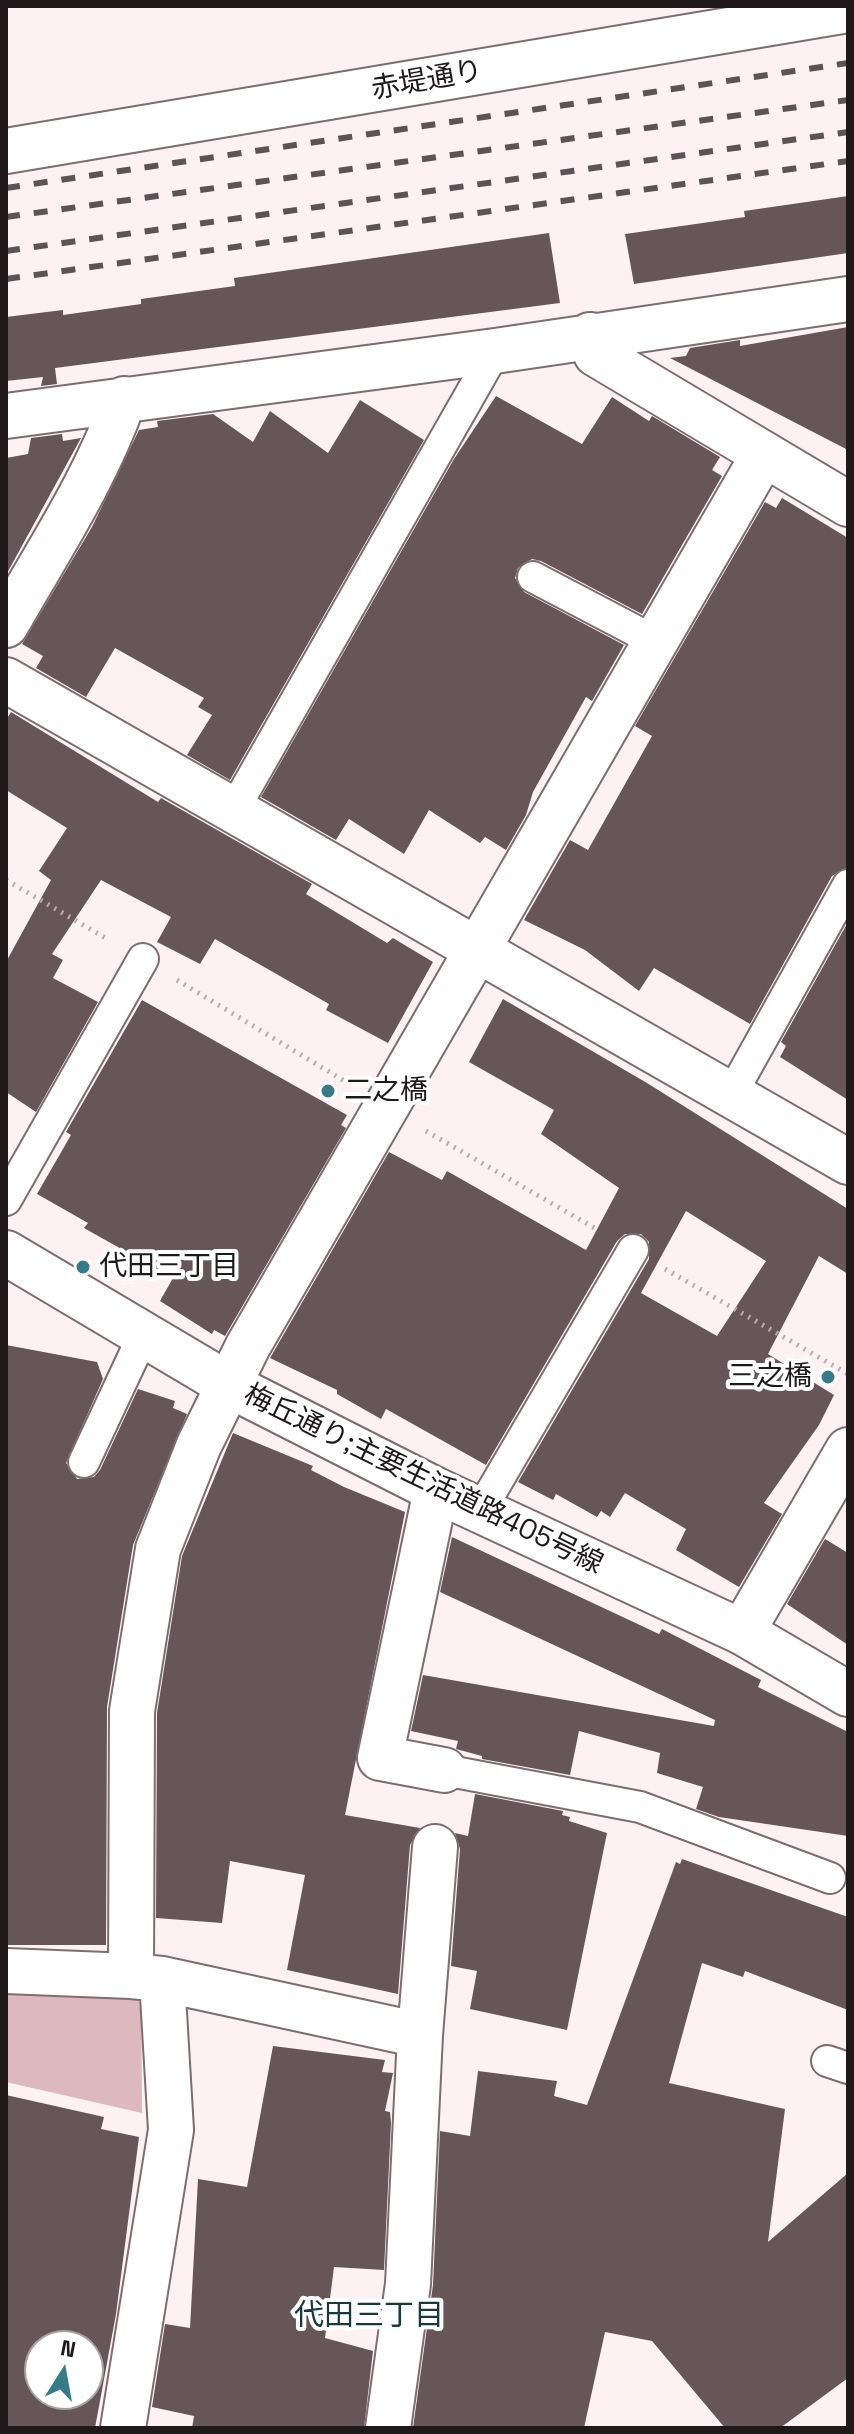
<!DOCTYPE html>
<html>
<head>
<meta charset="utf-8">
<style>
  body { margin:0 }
  #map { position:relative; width:854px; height:2434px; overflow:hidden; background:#fef1f4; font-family:"Space Grotesk",sans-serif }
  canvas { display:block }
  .frame { position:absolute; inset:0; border:8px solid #20191b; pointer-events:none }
  .north { position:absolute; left:24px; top:2330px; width:80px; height:80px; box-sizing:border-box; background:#fff; border:2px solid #a6a3a4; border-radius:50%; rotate:11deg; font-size:22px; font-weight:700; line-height:32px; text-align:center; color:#20191b }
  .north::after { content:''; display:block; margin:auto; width:28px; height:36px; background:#367b88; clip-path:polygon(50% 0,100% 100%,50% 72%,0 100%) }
</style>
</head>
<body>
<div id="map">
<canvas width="854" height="2434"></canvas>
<div class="frame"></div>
<div class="north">N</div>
</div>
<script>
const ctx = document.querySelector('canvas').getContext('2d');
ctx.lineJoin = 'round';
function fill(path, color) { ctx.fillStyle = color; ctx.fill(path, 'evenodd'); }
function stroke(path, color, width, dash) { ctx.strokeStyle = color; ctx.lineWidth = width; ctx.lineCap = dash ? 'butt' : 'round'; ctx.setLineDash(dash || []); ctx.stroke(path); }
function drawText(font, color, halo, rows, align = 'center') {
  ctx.font = font + ' "Space Grotesk","Noto Sans JP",sans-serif'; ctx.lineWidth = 8; ctx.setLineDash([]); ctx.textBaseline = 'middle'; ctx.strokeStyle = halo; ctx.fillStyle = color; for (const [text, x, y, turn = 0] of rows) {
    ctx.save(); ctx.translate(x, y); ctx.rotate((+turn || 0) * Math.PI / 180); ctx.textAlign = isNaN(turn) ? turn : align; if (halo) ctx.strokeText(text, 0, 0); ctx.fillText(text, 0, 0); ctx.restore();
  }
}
const green = new Path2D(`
  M 6,1986 L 141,1986 L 142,2113 L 6,2082 Z`);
const building = new Path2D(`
  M 848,196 L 848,253 L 634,284 L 625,234 L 745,217 L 744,211 Z
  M 549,233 L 560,303 L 55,368 L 57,384 L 41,386 L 43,377 L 6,381 L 6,317 L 63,310 L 63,315 L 141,304 L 141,299 L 235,286 L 234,278 Z
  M 848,327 L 848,450 L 670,358 L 686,356 L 690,348 L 740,340 L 740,346 Z
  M 496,396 L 582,444 L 612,397 L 649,421 L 652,416 L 720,457 L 712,470 L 722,476 L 642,614 L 541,561 L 532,559 L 518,568 L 515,578 L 524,592 L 624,645 L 592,701 L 586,697 L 533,792 L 526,815 L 506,850 L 485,837 L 480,843 L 429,810 L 404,854 L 349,819 L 336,840 L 261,797 L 454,459 Z
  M 360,400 L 424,440 L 230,780 L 187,755 L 212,715 L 198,707 L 204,698 L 115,648 L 86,697 L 36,668 L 43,656 L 22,644 L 92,527 L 139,430 L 158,427 L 157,421 L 213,414 L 253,442 L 270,411 L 328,453 Z
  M 62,434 L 63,441 L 81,438 L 6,575 L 6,458 L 28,454 L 31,438 Z
  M 782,498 L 848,538 L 848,867 L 832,876 L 750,1024 L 654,968 L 639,991 L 585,950 L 524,920 L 570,840 L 588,850 L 652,736 L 635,726 L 765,502 L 776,508 Z
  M 11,712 L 158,802 L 161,798 L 312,884 L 306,894 L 387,943 L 393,938 L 433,962 L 388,1043 L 326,1010 L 329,1004 L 215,939 L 200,964 L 157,942 L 171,917 L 101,880 L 52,954 L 63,960 L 53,978 L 98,1002 L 36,1112 L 6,1092 L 6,962 L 51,880 L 39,871 L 67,828 L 6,790 L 6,720 Z
  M 848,922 L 848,1100 L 780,1057 L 786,1046 L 781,1042 Z
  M 503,999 L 647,1083 L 848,1209 L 848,1274 L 819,1256 L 768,1354 L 834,1395 L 819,1425 L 764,1503 L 782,1514 L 739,1587 L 676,1550 L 686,1529 L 625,1493 L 610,1517 L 601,1511 L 597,1517 L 556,1494 L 553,1500 L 518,1482 L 649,1259 L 649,1242 L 641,1234 L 625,1234 L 617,1241 L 486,1465 L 386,1409 L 381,1419 L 337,1394 L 337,1390 L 270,1358 L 389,1152 L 442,1180 L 447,1171 L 586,1250 L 619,1188 L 541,1134 L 554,1110 L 469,1062 ZM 686,1211 L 766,1261 L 717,1336 L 641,1293 Z
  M 142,1000 L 347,1115 L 341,1125 L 346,1128 L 225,1336 L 214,1330 L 212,1334 L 160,1301 L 173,1278 L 84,1228 L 88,1223 L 37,1194 L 71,1135 L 66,1132 Z
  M 6,1345 L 97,1362 L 103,1379 L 66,1463 L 77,1479 L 94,1477 L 100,1470 L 138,1389 L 175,1401 L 173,1408 L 187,1414 L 133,1545 L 107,1707 L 106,1945 L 6,1945 Z
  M 233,1433 L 313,1466 L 311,1470 L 344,1487 L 405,1512 L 345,1815 L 420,1828 L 410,1845 L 398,1994 L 287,1970 L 305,1875 L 230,1861 L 222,1923 L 156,1918 L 157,1713 L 182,1556 Z
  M 452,1537 L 659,1634 L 662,1629 L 761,1680 L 758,1687 L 848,1732 L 848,1836 L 719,1817 L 696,1809 L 703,1787 L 657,1773 L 660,1753 L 579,1731 L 570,1775 L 482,1759 L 482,1756 L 456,1749 L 458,1741 L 411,1731 L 423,1675 L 714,1726 L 715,1720 L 440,1592 Z
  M 825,1539 L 848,1553 L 848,1645 L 787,1604 Z
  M 475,1794 L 563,1811 L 562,1815 L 570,1817 L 569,1821 L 607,1833 L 567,2030 L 470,2009 L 477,1971 L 451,1966 L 460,1849 L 455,1833 L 468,1836 Z
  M 682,1859 L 848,1917 L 848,2010 L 745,1971 L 743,1977 L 702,1963 L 669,2083 L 785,2109 L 768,2242 L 848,2173 L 848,2378 L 780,2428 L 725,2428 L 652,2341 L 605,2332 L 584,2428 L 413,2428 L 433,2285 L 440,2131 L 470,2136 L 478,2071 L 557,2081 L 554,2096 L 587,2105 L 676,1862 L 680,1864 Z
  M 273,2046 L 385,2060 L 382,2072 L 393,2073 L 385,2111 L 390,2112 L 391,2123 L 384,2270 L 334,2267 L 325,2338 L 373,2351 L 364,2428 L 192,2428 L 194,2416 L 152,2407 L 165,2324 L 190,2328 L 198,2179 L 247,2187 Z
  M 6,2095 L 104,2117 L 101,2129 L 139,2137 L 116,2314 L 95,2428 L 6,2428 ZM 40,2346 L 88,2346 L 88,2394 L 40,2394 Z`);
const path = new Path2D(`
  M 6,880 L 109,940
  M 177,980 L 346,1082
  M 426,1131 L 598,1230
  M 665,1269 L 848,1374`);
const service = new Path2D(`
  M 533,577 L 653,640
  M 233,811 L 495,351
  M 732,1093 L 848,885
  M 6,1200 L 143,959
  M 84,1462 L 143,1336
  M 480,1511 L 633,1250
  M 444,1770 L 640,1807 L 830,1878
  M 827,2061 L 848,2068`);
const minor = new Path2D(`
  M 590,335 L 596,354 L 848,504
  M 6,416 L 495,351 L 848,299
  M 6,625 C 48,551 96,479 124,399
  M 6,680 L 848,1162
  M 436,1490 L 380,1758 L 444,1770
  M 742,1632 L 848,1450
  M 6,1971 L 131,1976
  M 162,1979 L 420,2035
  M 123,2428 L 171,2130 L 162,1979 L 131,1976 L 132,1711 L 158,1549 L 199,1445 L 248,1346 L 764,454
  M 388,2428 L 408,2284 L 420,2035 L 435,1847`);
const tertiary = new Path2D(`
  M 6,151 L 848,10
  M 6,1253 L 227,1384 L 436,1490 L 742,1632 L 848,1694`);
const rail = new Path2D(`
  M 6,188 L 848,63
  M 6,217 L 848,100
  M 6,251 L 848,132
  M 6,279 L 848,161`);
const markers = [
  [328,1091,8,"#367b88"],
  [83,1267,8,"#367b88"],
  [828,1377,8,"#367b88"]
];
const streetNames = [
  ["赤堤通り",427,81,-10],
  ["梅丘通り;主要生活道路405号線",423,1480,26]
];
const poiNames = [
  ["二之橋",344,1091],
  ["代田三丁目",99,1267],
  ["三之橋",812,1377,"right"]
];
const neighbourhoodNames = [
  ["代田三丁目",369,2317]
];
fill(green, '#ddb8bf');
fill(building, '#665659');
stroke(service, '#7e6d70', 34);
stroke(minor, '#7e6d70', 48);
stroke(tertiary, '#7e6d70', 48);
stroke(path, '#b7acae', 5, [2, 6]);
stroke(service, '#fff', 30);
stroke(minor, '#fff', 44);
stroke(tertiary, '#fff', 44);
stroke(rail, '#5c5356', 6, [14, 14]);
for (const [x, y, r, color] of markers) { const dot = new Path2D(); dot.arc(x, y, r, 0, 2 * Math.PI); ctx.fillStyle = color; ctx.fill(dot); stroke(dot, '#fff', 3); }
drawText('28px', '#20191b', '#fff', streetNames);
drawText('28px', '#20191b', '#fff', poiNames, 'left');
drawText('30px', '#18393f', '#fff', neighbourhoodNames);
</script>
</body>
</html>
